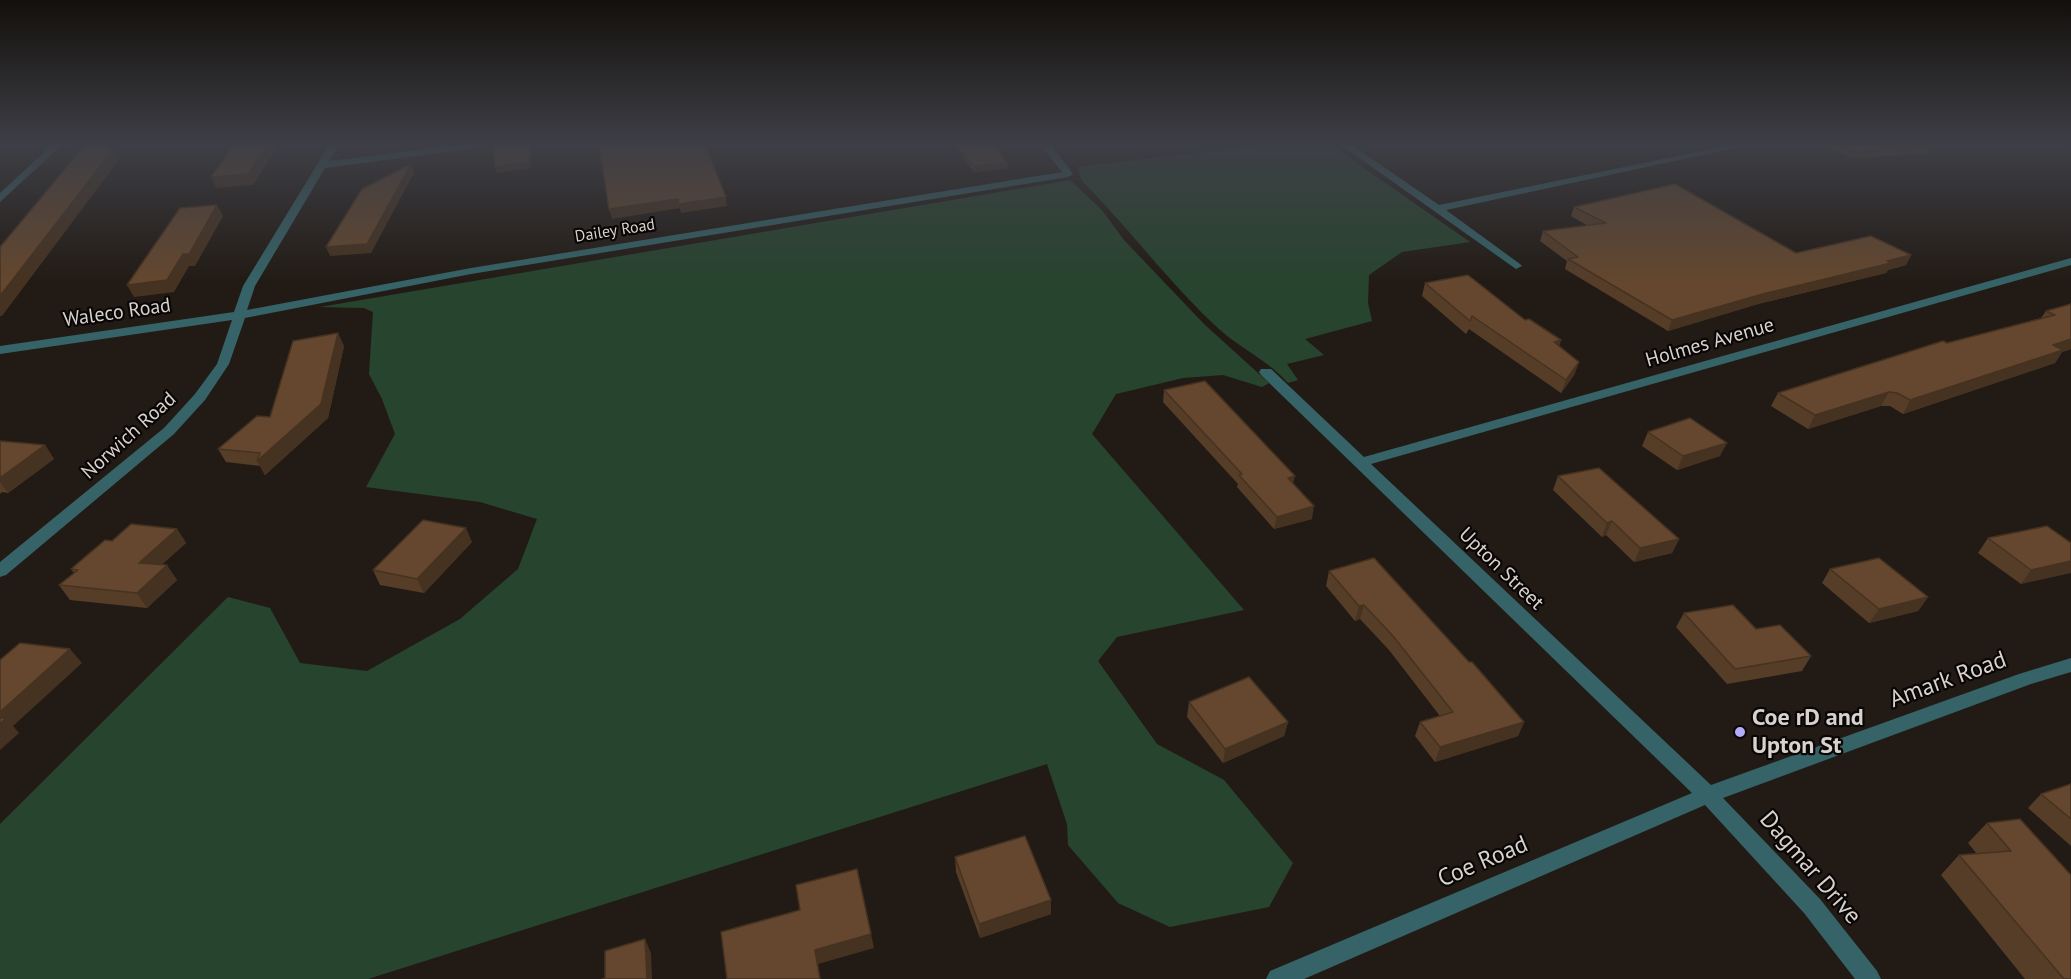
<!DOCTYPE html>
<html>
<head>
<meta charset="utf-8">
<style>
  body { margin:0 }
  canvas { display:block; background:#221b15 }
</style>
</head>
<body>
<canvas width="2071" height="979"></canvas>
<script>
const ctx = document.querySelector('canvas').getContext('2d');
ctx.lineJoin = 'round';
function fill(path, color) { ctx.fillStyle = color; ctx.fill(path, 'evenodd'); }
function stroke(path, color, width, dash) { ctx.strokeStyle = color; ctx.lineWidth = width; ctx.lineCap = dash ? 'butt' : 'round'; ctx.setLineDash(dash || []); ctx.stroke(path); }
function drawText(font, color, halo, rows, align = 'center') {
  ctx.font = font + ' "PT Sans",sans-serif'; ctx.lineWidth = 4.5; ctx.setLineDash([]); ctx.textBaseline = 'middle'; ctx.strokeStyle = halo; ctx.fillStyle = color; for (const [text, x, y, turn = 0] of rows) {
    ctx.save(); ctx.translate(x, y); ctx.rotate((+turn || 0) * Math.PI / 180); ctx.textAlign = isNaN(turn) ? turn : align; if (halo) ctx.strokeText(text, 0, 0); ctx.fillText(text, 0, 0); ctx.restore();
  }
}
const green = new Path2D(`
  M 1263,145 L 1331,145 L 1470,242 L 1402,252 L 1369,275 L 1368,303 L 1372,321 L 1305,339 L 1324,355 L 1287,364 L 1298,380 L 1288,383 C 1269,361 1241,349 1219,329 C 1169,283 1130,229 1082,181 L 1077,167 Z
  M 1070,180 L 1101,209 L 1124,240 L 1204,324 L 1269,383 L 1262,387 L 1223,375 L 1183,378 L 1116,394 L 1092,434 L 1244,610 L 1117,637 L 1098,661 L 1157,744 L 1224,780 L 1293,863 L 1269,907 L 1170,927 L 1118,903 L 1068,845 L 1067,824 L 1047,764 L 368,979 L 0,979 L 0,824 L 228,597 L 270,608 L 300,663 L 367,671 L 460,619 L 518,569 L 537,519 L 480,502 L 366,487 L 395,434 L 382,399 L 369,374 L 373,312 L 364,308 L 320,307 Z`);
const street = new Path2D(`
  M 52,145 L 62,145 L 0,202 L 0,193 Z
  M 329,145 L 339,145 L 329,161 L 456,145 L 482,145 L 477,148 L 325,168 L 255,286 L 247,310 L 471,268 L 1062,172 L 1041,145 L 1051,145 L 1073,174 L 1068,177 L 471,274 L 245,318 L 229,364 L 205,400 L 174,434 L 6,575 L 0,577 L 0,562 L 164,428 L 195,394 L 217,364 L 232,320 L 0,354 L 0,346 L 234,312 L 243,286 Z
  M 1341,145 L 1352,145 L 1439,205 L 1731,145 L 1749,145 L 1446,210 L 1520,264 L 1522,266 L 1516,269 Z
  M 2071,258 L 2071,265 L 1371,464 L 1711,785 L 2019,674 L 2071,658 L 2071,672 L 2031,684 L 1723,798 L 1820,899 L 1877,971 L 1881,979 L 1855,979 L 1804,913 L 1705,805 L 1304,979 L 1266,979 L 1270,971 L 1692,793 L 1261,375 L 1259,372 L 1261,369 L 1271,369 L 1364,457 Z`);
const wall = new Path2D(`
  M 955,145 L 994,145 L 1007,163 L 1007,168 L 974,172 Z
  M 1821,145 L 1933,145 L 1931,149 L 1929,149 L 1926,154 L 1852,158 Z
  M 1574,207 L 1796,253 L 1911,255 L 1906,265 L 1888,270 L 1886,273 L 1758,304 L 1668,331 L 1565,269 L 1567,261 L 1540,241 L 1543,231 L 1588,226 L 1571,216 Z
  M 1425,283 L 1525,320 L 1561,340 L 1559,346 L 1579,362 L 1574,375 L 1561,393 L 1469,329 L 1466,334 L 1422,296 Z
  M 2071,304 L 2071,349 L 2062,352 L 2055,363 L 1903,414 L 1890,406 L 1881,406 L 1808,429 L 1771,406 L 1778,393 L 1947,343 L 2041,318 L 2046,311 Z
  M 344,346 L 328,418 L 265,475 L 260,466 L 226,462 L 218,449 L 270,417 Z
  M 1164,390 L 1293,483 L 1312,519 L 1274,529 L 1237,487 L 1238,484 L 1163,402 Z
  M 1648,432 L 1720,456 L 1677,470 L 1642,446 Z
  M 0,441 L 45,445 L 54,459 L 8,493 L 2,492 L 0,494 Z
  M 1558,476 L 1679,539 L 1672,553 L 1634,562 L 1606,535 L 1602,537 L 1553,490 Z
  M 177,529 L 186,543 L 161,565 L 177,580 L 147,608 L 70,600 L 59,585 L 74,573 L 71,569 L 112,541 Z
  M 1988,538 L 2071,543 L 2021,584 L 1978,553 Z
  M 472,542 L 424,593 L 380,585 L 373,570 Z
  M 1830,569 L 1928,597 L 1918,611 L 1869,623 L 1822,583 Z
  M 1329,571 L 1524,722 L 1518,736 L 1435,762 L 1415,736 L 1420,722 L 1440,716 L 1389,650 L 1360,619 L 1355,621 L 1326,586 Z
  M 1684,613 L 1756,629 L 1811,656 L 1802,671 L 1727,684 L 1676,627 Z
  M 1189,702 L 1288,722 L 1284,736 L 1223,763 L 1187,717 Z
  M 2071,784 L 2071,846 L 2028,808 L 2041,794 Z
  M 1987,823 L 2071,875 L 2071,979 L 2025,979 L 1941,875 L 1959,855 L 1977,854 L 1968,843 Z
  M 955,857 L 1051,900 L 1051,914 L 980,938 L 956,872 Z`);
const shadedWall = new Path2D(`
  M 267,145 L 279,145 L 253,185 L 216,188 L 211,177 Z
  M 530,145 L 531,145 L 531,168 L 496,173 L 495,167 Z
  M 112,151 L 118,161 L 2,316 L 0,316 L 0,296 Z
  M 1007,163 L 1007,168 L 974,172 L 974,166 Z
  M 411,164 L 414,173 L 371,253 L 330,256 L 326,247 Z
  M 726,197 L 727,206 L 681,213 L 679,204 Z
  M 678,199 L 680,208 L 612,219 L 609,209 Z
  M 217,205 L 223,216 L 195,266 L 189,266 L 174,292 L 134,297 L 127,285 L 183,254 Z
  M 1911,255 L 1906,265 L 1888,270 L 1886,273 L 1758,304 L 1668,331 L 1672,320 L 1763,294 Z
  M 338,333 L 344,346 L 328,418 L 265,475 L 257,461 Z
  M 2071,339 L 2071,349 L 2062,352 L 2055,363 L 1903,414 L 1910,400 L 2053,345 Z
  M 1561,340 L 1557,353 L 1554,342 Z
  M 1579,362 L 1574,375 L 1561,393 L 1566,380 Z
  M 1889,392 L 1881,406 L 1808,429 L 1815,415 Z
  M 1727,443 L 1720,456 L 1677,470 L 1683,456 Z
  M 45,445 L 54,459 L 8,493 L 0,482 L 0,478 Z
  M 1295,476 L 1292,488 L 1288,478 Z
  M 1314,506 L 1312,519 L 1274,529 L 1277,517 Z
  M 1612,521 L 1606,535 L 1602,537 L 1607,523 Z
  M 466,528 L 472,542 L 424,593 L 417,579 Z
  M 177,529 L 186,543 L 148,577 L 139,563 Z
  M 1679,539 L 1672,553 L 1634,562 L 1640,548 Z
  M 2071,561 L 2071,573 L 2021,584 L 2031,570 Z
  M 167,565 L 177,580 L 147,608 L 137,593 Z
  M 1928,597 L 1918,611 L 1869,623 L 1879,609 Z
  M 1364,605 L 1360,619 L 1355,621 L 1359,606 Z
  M 70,649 L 82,663 L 13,726 L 19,733 L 0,750 L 0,712 Z
  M 1288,722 L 1284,736 L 1223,763 L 1225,749 Z
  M 1524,722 L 1518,736 L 1435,762 L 1440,747 Z
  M 1051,900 L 1051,914 L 980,938 L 979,924 Z
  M 871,934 L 874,948 L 818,964 L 820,979 L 815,950 Z
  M 645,939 L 651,953 L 652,979 L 647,979 Z`);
const building = new Path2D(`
  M 85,145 L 105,145 L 112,151 L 0,296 L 0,247 Z
  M 234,145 L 267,145 L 248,174 L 211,177 Z
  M 493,145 L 530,145 L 529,162 L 495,167 Z
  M 599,145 L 705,145 L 726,197 L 679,204 L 678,199 L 609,209 Z
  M 958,145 L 994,145 L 1007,163 L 974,166 Z
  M 1837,145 L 1922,145 L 1929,148 L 1855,152 Z
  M 411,164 L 367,244 L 326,247 L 362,189 Z
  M 1675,184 L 1796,253 L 1871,236 L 1911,255 L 1887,261 L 1891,263 L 1763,294 L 1672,320 L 1568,259 L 1578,257 L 1543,231 L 1606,223 L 1574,207 Z
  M 217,205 L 189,254 L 183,254 L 167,280 L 127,285 L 180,208 Z
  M 1468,275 L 1525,320 L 1529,319 L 1561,340 L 1554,342 L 1579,362 L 1566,380 L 1472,316 L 1470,321 L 1425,283 Z
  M 2071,304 L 2071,339 L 2053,345 L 2063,350 L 1910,400 L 1897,393 L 1889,392 L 1815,415 L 1778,393 L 1943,341 L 1947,343 L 2055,315 L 2046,311 Z
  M 338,333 L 321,404 L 257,461 L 260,453 L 218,449 L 257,416 L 270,417 L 293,341 Z
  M 1205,381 L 1295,476 L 1288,478 L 1314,506 L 1277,517 L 1239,475 L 1242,474 L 1164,390 Z
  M 1690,418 L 1727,443 L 1683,456 L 1648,432 Z
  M 0,441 L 45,445 L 0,478 Z
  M 1599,468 L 1679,539 L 1640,548 L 1612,521 L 1607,523 L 1558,476 Z
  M 423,520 L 466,528 L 417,579 L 373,570 Z
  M 131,524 L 177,529 L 139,563 L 167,565 L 137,593 L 59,585 L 78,570 L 71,569 L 105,540 L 112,541 Z
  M 2047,526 L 2071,543 L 2071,561 L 2031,570 L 1988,538 Z
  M 1374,558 L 1469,662 L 1472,662 L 1524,722 L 1440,747 L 1420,722 L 1453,712 L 1393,636 L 1364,605 L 1359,606 L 1329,571 Z
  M 1879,558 L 1928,597 L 1879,609 L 1830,569 Z
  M 1733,605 L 1756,629 L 1780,625 L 1811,656 L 1735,669 L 1684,613 Z
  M 20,643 L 70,649 L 0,712 L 0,660 Z
  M 1249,677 L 1288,722 L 1225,749 L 1189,702 Z
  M 0,718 L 6,718 L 0,724 Z
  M 2071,784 L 2071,819 L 2041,794 Z
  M 2020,819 L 2071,875 L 2071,979 L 2064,979 L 1959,855 L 2011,851 L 1987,823 Z
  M 1025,836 L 1051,900 L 979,924 L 955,857 Z
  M 857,869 L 871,934 L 815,950 L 820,979 L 727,979 L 721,932 L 800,910 L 796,885 Z
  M 645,939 L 647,979 L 602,979 L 605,978 L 605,951 Z`);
const markers = [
  [1740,732,6,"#b2adf9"]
];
const farStreetnames = [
  ["Dailey Road",615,231,-9]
];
const streetNames = [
  ["Waleco Road",117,313,-8],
  ["Holmes Avenue",1710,343,-16],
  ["Norwich Road",129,436,-42],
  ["Upton Street",1501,569,44]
];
const nearStreetnames = [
  ["Amark Road",1948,680,-20],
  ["Coe Road",1483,862,-23],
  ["Dagmar Drive",1810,868,49]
];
const nearPoinames = [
  ["Coe rD and",1752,718],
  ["Upton St",1752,746]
];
fill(green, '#27442e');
fill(street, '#356367');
fill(wall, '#563d28');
fill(shadedWall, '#463220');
fill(building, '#64472e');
stroke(building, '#463220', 1.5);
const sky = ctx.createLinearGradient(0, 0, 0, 282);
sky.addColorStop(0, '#130f0c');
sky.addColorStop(0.51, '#3e3f46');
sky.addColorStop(1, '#3e3f4600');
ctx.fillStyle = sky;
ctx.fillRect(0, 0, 2071, 282);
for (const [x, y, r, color] of markers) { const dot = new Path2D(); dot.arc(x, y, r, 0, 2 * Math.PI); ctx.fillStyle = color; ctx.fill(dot); stroke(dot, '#090605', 2); }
drawText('16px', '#d7d2ce', '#090605', farStreetnames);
drawText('20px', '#d7d2ce', '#090605', streetNames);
drawText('24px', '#d7d2ce', '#090605', nearStreetnames);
drawText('bold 24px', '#d7d2ce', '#090605', nearPoinames, 'left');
</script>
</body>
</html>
